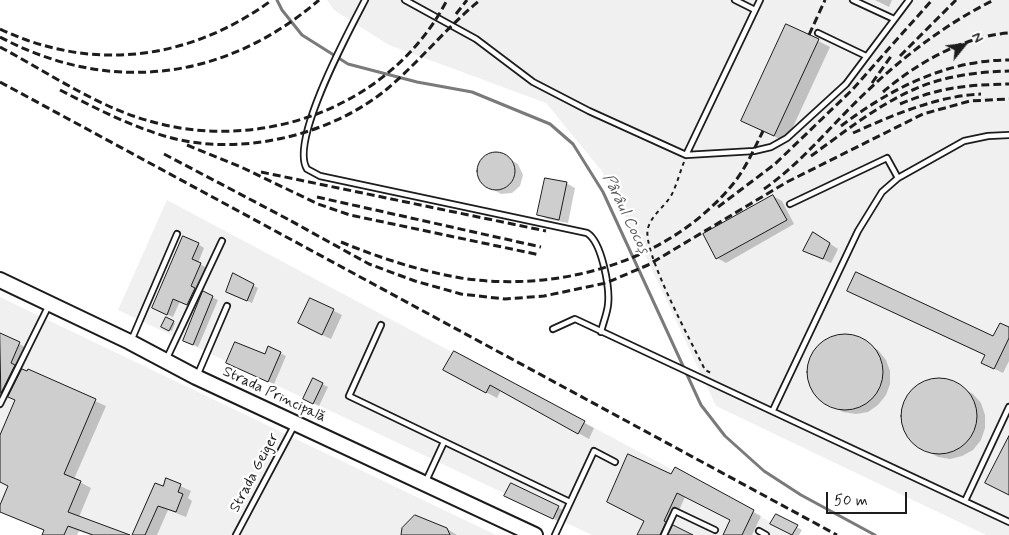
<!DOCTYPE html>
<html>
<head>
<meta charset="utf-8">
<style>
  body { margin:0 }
  #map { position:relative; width:1009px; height:535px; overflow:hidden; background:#fff; font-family:Mynerve,sans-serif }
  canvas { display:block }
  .north { position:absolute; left:939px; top:20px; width:50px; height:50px; -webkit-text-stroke:4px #fff; paint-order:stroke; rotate:61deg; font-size:14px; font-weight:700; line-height:20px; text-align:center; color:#1c1c1c }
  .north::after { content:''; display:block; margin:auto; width:18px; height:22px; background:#1c1c1c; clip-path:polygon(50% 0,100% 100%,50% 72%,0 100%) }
  .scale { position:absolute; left:826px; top:492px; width:81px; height:22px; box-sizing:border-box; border:2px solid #1c1c1c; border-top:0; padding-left:6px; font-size:15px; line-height:18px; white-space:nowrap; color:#1c1c1c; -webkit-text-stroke:4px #fff; paint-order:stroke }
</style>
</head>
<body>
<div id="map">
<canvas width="1009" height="535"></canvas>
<div class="north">N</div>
<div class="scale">50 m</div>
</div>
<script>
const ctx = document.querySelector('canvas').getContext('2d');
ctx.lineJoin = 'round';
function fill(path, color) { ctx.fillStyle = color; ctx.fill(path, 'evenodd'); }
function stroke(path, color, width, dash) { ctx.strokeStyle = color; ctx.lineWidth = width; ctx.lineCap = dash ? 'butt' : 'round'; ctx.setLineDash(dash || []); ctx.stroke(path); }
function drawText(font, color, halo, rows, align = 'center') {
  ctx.font = font + ' Mynerve,sans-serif'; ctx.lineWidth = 4.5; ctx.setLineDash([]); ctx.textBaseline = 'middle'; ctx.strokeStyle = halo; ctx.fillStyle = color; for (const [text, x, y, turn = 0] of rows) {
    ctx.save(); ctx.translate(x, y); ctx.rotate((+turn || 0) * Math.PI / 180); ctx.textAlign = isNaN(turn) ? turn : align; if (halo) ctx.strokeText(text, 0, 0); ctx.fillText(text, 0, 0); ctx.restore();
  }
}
const built = new Path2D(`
  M 327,0 L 1009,0 L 1009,535 L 986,535 L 716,406 L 640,244 L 601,170 L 546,103 L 389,45 L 334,10 Z
  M 167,200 L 795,535 L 592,535 L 118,310 Z
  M 0,297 L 496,535 L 88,535 L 0,501 Z`);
const shadow = new Path2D(`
  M 875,0 L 892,0 L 889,7 Z
  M 786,25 L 830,47 L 786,142 L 754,127 Z
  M 493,153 L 499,153 L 518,164 L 523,175 L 520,186 L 512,193 L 501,194 L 481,182 L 477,170 L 482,159 Z
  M 566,183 L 575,188 L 568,223 L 547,219 L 539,214 Z
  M 773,196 L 782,201 L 794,224 L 726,263 L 717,258 Z
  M 814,233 L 838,249 L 831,263 L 804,251 Z
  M 198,244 L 204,248 L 198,263 L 207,268 L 197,291 L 201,293 L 194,307 L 180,301 L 173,317 L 159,311 Z
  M 234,275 L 258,288 L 252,303 L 233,295 Z
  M 203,293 L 218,300 L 198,347 L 190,343 Z
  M 857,295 L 994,338 L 1009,328 L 1009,361 L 1003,373 L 991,367 L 986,356 Z
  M 310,299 L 342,315 L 331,339 L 307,328 Z
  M 166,319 L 175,323 L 172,331 L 163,327 Z
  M 0,334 L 31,350 L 22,370 L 28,373 L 29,371 L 106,406 L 74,479 L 91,488 L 79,517 L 130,535 L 91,535 L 79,531 L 77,535 L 44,535 L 45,531 L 0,511 L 9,486 L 0,482 L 0,438 L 16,400 L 1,393 L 0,395 Z
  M 847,335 L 858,338 L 878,350 L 886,360 L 890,371 L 890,384 L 886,395 L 878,405 L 868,412 L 856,414 L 843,412 L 824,402 L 815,393 L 810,383 L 808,371 L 811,360 L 816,349 L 825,341 L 835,337 Z
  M 280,353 L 286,356 L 274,384 L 233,366 Z
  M 454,353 L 594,428 L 589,439 L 501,390 L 497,398 L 455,376 Z
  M 941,379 L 953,382 L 973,394 L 981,403 L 985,415 L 985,428 L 981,440 L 973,450 L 962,456 L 950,459 L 938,457 L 918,446 L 909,438 L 904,427 L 902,416 L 905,404 L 910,394 L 919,386 L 929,381 Z
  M 314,380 L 328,387 L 319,406 L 310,402 Z
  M 675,468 L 761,516 L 752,535 L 724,535 L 731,520 L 685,497 L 672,526 L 690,535 L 639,535 Z
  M 167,480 L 191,491 L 188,498 L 192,501 L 186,517 L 168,510 L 157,535 L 134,535 Z
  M 512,484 L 567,512 L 562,523 L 514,501 Z
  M 776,515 L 802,530 L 799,535 L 792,535 L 772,524 Z
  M 447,529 L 457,535 L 402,535 Z`);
const stream = new Path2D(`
  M 277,0 L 282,10 L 302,35 L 348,64 L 417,82 L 472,92 L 550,124 L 573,144 L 603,192 L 701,405 L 725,436 L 764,471 L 801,495 L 875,535`);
const building = new Path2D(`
  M 786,24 L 819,39 L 774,136 L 741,121 Z
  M477 171a19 19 0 1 1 38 0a19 19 0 1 1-38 0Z
  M 545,178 L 567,182 L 559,220 L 537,215 Z
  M 773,195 L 787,220 L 716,259 L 703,234 Z
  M 813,232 L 830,243 L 823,259 L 803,251 Z
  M 183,236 L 199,243 L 192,259 L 201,263 L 191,286 L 195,288 L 187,305 L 173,299 L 167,315 L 152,308 Z
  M 856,272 L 993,336 L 1000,323 L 1009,327 L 1009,338 L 994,369 L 981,363 L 985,355 L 847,291 Z
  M 233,273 L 254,284 L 247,301 L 226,292 Z
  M 203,291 L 213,296 L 193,345 L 183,341 Z
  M 310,298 L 334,309 L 322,335 L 298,323 Z
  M 166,317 L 174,321 L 169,331 L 161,327 Z
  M 0,333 L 20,342 L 11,363 L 15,365 L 1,393 Z
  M807 372a38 38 0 1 1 76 0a38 38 0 1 1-76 0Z
  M 235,342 L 265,354 L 268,346 L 281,352 L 268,382 L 226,363 Z
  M 454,351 L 585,421 L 578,434 L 490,385 L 486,393 L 443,370 Z
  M 22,369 L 27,371 L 28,369 L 96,399 L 64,474 L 81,481 L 68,512 L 130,535 L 93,535 L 68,526 L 64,535 L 42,535 L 44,530 L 0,512 L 0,505 L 8,486 L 0,482 L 0,435 L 15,400 L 8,397 Z
  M 313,378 L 323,383 L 313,404 L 303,399 Z
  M901 416a38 38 0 1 1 76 0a38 38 0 1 1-76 0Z
  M 1009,436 L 1009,495 L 985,483 Z
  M 628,454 L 671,474 L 675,467 L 754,510 L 742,535 L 723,535 L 730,520 L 677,493 L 664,521 L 666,522 L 660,535 L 637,535 L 644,521 L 607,502 Z
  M 166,478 L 181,484 L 178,492 L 183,494 L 176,512 L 158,506 L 145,535 L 132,535 L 155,483 L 163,486 Z
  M 511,483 L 559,506 L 553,519 L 504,496 Z
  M 776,514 L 798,525 L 792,535 L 770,524 Z
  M 415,515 L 447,528 L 450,535 L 401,535 L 402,528 Z
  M 673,525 L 693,535 L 668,535 Z`);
const path = new Path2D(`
  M 684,162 C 680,172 677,184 672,194 C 665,207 652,214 648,228 C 641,250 693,345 705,370 L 711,373`);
const lane = new Path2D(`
  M 365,0 C 350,29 289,141 307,169 L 320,176 L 587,233 C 602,242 610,288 608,305 C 607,314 603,323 601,332
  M 405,0 L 476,39 L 533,82 L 589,111 L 686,155 L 754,151 L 771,147 L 787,138 L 846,84 L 909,0
  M 735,0 L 755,10
  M 853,0 L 894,19
  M 818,33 L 866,56
  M 686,155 L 760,0
  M 790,204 L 887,158 L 898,178
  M 381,325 L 349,396 L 570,502
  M 553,329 L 575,319 L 1009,522
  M 131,341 L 177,234
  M 166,360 L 222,241
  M 197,376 L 227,306
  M 0,404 L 49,305
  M 773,410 L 858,231 L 882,192 L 898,178 L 964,141 L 988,136 L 1009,135
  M 426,481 L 444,442
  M 965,501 L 1009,407
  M 759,531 L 766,535
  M 236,535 L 295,424
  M 555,535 L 594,451 L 615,462
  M 664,535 L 675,511 L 715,530`);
const primary = new Path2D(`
  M 0,280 L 130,342 L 196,377 L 535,535`);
const rail = new Path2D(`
  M 456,14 L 467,0
  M 0,29 C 93,73 190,60 272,0
  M 809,35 L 825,0
  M 0,37 C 109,95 225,81 319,0
  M 0,47 C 49,73 99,108 153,122 C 265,153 393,105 447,0
  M 900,56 L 956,0
  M 0,82 L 837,535
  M 872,83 L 892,55
  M 60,90 C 95,108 130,126 168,137 C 239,157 330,136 387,89 C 420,61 447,27 480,0
  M 883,92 C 917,63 964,36 1009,33
  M 900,104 C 941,87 966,85 1009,84
  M 841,126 C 890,89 946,60 1009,60
  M 853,133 C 893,115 937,96 981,94
  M 187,145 L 241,167 L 318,204 L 350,215 L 540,255
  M 164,154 L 297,224
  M 811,156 C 843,133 879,104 915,89 C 944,76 977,72 1009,71
  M 261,172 L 546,231
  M 764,189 C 800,164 829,128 861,97 C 900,59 945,24 994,0
  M 317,197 L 541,247
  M 718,207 L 775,164 L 852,90 L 932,0
  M 291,221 L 369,264 L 415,281 L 461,294 L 505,299 L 544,296 L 606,283 L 648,265 L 787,182 L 923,114 L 970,101 L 1009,99
  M 341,242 C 380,258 420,271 461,278 C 559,293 669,262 733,184 C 746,168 754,149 763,131`);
const streetNames = [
  ["Strada Principală",274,395,25],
  ["Strada Geiger",255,473,-62]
];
const waterNames = [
  ["Pârâul Cocoș",625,214,64]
];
fill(built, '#f0f0f0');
fill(shadow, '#0003');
stroke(stream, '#7a7a7a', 3);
fill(building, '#cecece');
stroke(building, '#1c1c1c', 1);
stroke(lane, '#1c1c1c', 8);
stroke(primary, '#1c1c1c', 18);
stroke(path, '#1c1c1c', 2, [4, 4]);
stroke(lane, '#fff', 4.5);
stroke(primary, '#fff', 14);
stroke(rail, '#1c1c1c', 3, [8, 4]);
drawText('15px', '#1c1c1c', '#fff', streetNames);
drawText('italic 16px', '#5a5a5a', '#fff', waterNames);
</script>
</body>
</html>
